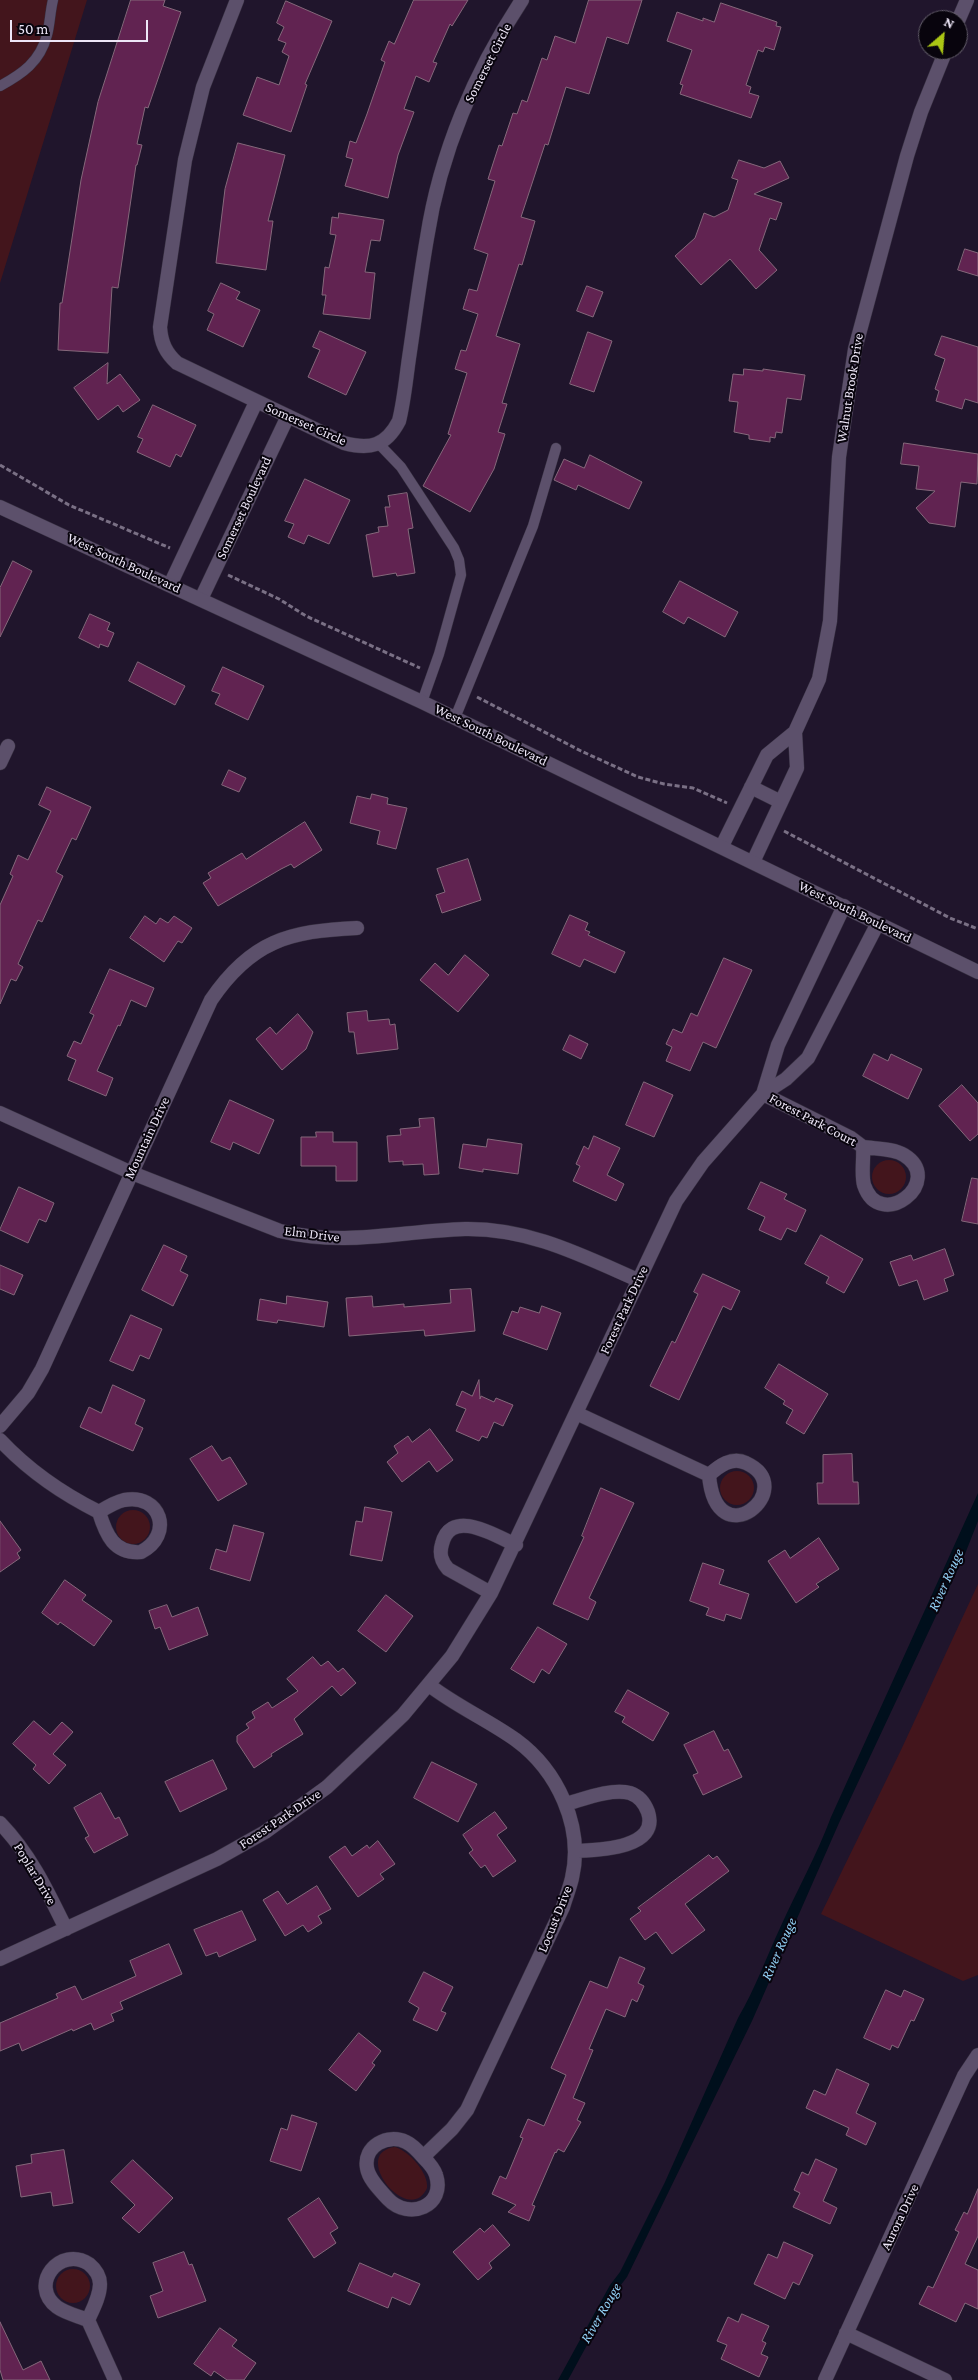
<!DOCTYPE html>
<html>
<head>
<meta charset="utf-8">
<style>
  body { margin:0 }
  #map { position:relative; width:978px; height:2380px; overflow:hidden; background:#20152c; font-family:"Crimson Pro",serif }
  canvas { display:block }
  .north { position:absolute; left:918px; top:10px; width:50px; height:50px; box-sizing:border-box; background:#08040d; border:1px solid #645e6b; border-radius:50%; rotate:27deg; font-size:14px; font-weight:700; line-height:20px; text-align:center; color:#ede6f7 }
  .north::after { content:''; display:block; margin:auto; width:18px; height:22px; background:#abc614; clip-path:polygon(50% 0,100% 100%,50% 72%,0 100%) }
  .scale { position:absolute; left:10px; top:20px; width:138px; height:22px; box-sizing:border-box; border:2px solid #ede6f7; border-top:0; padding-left:6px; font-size:15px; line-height:18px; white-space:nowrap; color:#ede6f7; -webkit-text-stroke:4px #08040d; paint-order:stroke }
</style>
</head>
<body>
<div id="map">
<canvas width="978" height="2380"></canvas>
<div class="north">N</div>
<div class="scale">50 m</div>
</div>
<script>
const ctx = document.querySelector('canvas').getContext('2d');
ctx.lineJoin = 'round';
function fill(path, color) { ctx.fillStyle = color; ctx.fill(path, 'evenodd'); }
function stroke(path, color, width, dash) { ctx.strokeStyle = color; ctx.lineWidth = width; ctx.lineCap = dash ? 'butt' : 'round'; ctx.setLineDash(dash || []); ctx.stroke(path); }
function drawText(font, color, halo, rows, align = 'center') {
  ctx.font = font + ' "Crimson Pro",serif'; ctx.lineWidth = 4; ctx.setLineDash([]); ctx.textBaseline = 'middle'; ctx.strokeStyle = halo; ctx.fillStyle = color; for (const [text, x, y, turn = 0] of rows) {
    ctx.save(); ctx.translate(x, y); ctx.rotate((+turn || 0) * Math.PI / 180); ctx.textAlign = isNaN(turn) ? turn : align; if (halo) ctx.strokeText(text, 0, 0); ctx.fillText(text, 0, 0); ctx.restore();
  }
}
const green = new Path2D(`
  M 0,0 L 87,0 L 0,283 Z
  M872 1177a17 17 0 1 1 34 0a17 17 0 1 1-34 0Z
  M720 1488a17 17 0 1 1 34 0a17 17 0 1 1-34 0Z
  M116 1527a17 17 0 1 1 34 0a17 17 0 1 1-34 0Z
  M 978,1584 L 978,1975 L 963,1981 L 821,1914 L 901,1750 Z
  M 395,2147 C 409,2151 429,2173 427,2188 C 409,2228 349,2153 395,2147 Z
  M56 2286a17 17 0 1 1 34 0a17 17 0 1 1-34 0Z`);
const water = new Path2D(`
  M 978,1493 L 978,1521 L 965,1554 L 839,1823 L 752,2021 L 627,2277 L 617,2290 L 568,2380 L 558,2380 L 610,2285 L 620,2272 L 665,2182 L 738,2018 C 755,1989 766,1958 780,1928 C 797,1890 817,1855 831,1817 Z`);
const building = new Path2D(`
  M 131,0 L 165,0 L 163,6 L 181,12 L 148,108 L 145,107 L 137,144 L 142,145 L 137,165 L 136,165 L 118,288 L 112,287 L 108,353 L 58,350 L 60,303 L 62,303 L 81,180 L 98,102 Z
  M 414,0 L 468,0 L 452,26 L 450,24 L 433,62 L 437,63 L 429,82 L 416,76 L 404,109 L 414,112 L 398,155 L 388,198 L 345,186 L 353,159 L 346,157 L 350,141 L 356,143 L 367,114 L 385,62 L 381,60 L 389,41 L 394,44 Z
  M 589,0 L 642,0 L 628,44 L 607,37 L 589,94 L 566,87 L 548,145 L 545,144 L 521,217 L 535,221 L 522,265 L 519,264 L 496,336 L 520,344 L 502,403 L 507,404 L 498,432 L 505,434 L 494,469 L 470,512 L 423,486 L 451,435 L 448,434 L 467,373 L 455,369 L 461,350 L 466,351 L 478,314 L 463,309 L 469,289 L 477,291 L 488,254 L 474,249 L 495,181 L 488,179 L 499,145 L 502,146 L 513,113 L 517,114 L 522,100 L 527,102 L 542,58 L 547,60 L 555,36 L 575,43 Z
  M 286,1 L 332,21 L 305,84 L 307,85 L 291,132 L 243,115 L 257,77 L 279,85 L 289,56 L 282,52 L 286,43 L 278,40 L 284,27 L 277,23 Z
  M 721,3 L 777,22 L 776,26 L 781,27 L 774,50 L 765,47 L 763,52 L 758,50 L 746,85 L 751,87 L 749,93 L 759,96 L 751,118 L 680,94 L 683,85 L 680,84 L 692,50 L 667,41 L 677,12 L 703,21 L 703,18 L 714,22 Z
  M 238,143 L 285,155 L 268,221 L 273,221 L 266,270 L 216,263 L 225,189 Z
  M 739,160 L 764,168 L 780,161 L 789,178 L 754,194 L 782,203 L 776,220 L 770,218 L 759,250 L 777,270 L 756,289 L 730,259 L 701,285 L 675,256 L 695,238 L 704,213 L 714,217 L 728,210 L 738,180 L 732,178 Z
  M 339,213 L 384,220 L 380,241 L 371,240 L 365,272 L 375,273 L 370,319 L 323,314 L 326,295 L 322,295 L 325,267 L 329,268 L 336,235 L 330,234 L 332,217 L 338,218 Z
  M 965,249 L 978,253 L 978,276 L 958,270 Z
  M 221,283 L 240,292 L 236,299 L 260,310 L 243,347 L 207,330 L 214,314 L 208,311 Z
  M 587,286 L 603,292 L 593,317 L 577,311 Z
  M 320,331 L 366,352 L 346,395 L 308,377 L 320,350 L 313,347 Z
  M 588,332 L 612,341 L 594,392 L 570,384 Z
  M 942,336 L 978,347 L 978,403 L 965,399 L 962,409 L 936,401 L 939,391 L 935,389 L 945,359 L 935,355 Z
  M 108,363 L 107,384 L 120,374 L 140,400 L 123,412 L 118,405 L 98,420 L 74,388 Z
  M 744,369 L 763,371 L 763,369 L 805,375 L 801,400 L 787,398 L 782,433 L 776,432 L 775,438 L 770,437 L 770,442 L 749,439 L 749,435 L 734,432 L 738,402 L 729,401 L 733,374 L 743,375 Z
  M 153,405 L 196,425 L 181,457 L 176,454 L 170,467 L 137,452 L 143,439 L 138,437 Z
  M 904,443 L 978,454 L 977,484 L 961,482 L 955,527 L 929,523 L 916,508 L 935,491 L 916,489 L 919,466 L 901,464 Z
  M 590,455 L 642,482 L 629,509 L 578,485 L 576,490 L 554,480 L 564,459 L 584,468 Z
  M 305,479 L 350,500 L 329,544 L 308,535 L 304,544 L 288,537 L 294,524 L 285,521 Z
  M 407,493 L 413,528 L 408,529 L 415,573 L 397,576 L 396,573 L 373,577 L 366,535 L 379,532 L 378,527 L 388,526 L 385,507 L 390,507 L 388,496 Z
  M 13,561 L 32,571 L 0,637 L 0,588 Z
  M 680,581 L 738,612 L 725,637 L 688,617 L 684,624 L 663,612 Z
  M 90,614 L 110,623 L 107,630 L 114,633 L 108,647 L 100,644 L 99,648 L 79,638 Z
  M 138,662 L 185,686 L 175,705 L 129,681 Z
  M 223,667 L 264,686 L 248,720 L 215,704 L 220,694 L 212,691 Z
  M 229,770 L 246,778 L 239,792 L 222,785 Z
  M 47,787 L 91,807 L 76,840 L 72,838 L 56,872 L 63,876 L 42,922 L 38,920 L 18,964 L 23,967 L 16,981 L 11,979 L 0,1004 L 0,905 L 13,876 L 10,874 L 18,855 L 28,860 L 51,811 L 39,805 Z
  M 372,794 L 388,798 L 387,804 L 407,808 L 396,849 L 377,844 L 380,831 L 350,823 L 357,796 L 370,799 Z
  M 305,822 L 322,850 L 294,868 L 291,864 L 281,869 L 218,906 L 203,883 L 211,878 L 208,873 L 242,853 L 246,859 Z
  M 468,859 L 481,900 L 442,913 L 436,895 L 445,892 L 437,869 Z
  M 570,915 L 588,923 L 585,930 L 590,932 L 588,935 L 625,952 L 615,973 L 584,959 L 580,967 L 552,954 Z
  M 145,916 L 156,924 L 160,918 L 168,923 L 174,916 L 192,928 L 182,943 L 178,941 L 164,962 L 130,938 Z
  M 465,955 L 489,975 L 458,1012 L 420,980 L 435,963 L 448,975 Z
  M 724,958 L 752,970 L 716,1048 L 703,1042 L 690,1071 L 666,1061 L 672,1047 L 666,1044 L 673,1029 L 682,1033 L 691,1013 L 697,1016 Z
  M 110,969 L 154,988 L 146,1007 L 131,1000 L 120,1026 L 118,1025 L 97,1071 L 113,1078 L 106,1096 L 68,1080 L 76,1060 L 67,1056 L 74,1041 L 81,1044 L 94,1015 L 90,1013 Z
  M 367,1011 L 368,1021 L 389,1019 L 390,1025 L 395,1024 L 398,1049 L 357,1054 L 354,1032 L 349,1032 L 347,1013 Z
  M 298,1014 L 313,1032 L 306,1049 L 282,1070 L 256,1039 L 270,1027 L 276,1034 Z
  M 570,1035 L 588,1044 L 581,1059 L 563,1050 Z
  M 874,1054 L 888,1061 L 891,1054 L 922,1069 L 908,1099 L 863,1076 Z
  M 644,1082 L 673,1095 L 654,1137 L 626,1125 Z
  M 962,1085 L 978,1103 L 978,1134 L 970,1141 L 939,1106 Z
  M 230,1100 L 274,1120 L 259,1154 L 233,1142 L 230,1150 L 211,1142 Z
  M 434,1118 L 439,1174 L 424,1175 L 423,1164 L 403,1165 L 403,1161 L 389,1162 L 387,1136 L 401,1135 L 400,1129 L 420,1127 L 419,1119 Z
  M 316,1132 L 333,1132 L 333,1142 L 357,1142 L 357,1181 L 336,1181 L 336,1166 L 301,1166 L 301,1137 L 316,1137 Z
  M 594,1136 L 620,1148 L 607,1175 L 624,1184 L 616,1201 L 573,1181 L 580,1166 L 576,1164 L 584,1146 L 588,1149 Z
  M 488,1139 L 522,1144 L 518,1174 L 483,1169 L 483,1172 L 459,1168 L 463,1144 L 486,1147 Z
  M 972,1178 L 978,1179 L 978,1224 L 962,1221 Z
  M 761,1182 L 787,1194 L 784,1199 L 806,1210 L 796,1232 L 787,1228 L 781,1240 L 759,1230 L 765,1217 L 748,1209 Z
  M 19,1187 L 54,1203 L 46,1222 L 39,1219 L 28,1243 L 0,1230 Z
  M 821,1235 L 863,1259 L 844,1293 L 826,1283 L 829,1277 L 805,1264 Z
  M 164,1245 L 187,1256 L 180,1271 L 188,1275 L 173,1306 L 142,1290 Z
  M 945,1249 L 954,1275 L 944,1279 L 948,1291 L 924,1300 L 917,1280 L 899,1286 L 890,1262 L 911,1255 L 913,1260 Z
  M 0,1265 L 23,1275 L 14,1295 L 0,1289 Z
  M 703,1274 L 740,1291 L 731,1310 L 723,1306 L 679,1400 L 650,1386 L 672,1341 L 675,1343 L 698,1294 L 694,1292 Z
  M 471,1289 L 475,1331 L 425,1336 L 424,1330 L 349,1336 L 346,1298 L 372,1296 L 373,1307 L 404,1304 L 404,1307 L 451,1303 L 450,1290 Z
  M 287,1296 L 328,1302 L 324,1327 L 278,1320 L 277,1323 L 257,1320 L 260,1299 L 286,1304 Z
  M 542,1306 L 561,1313 L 547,1350 L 503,1334 L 512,1311 L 518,1313 L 520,1307 L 539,1313 Z
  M 131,1315 L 162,1329 L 149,1359 L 140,1355 L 133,1371 L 110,1361 Z
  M 779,1364 L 828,1394 L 804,1434 L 786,1423 L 793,1410 L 783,1404 L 785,1401 L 765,1388 Z
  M 479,1380 L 480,1399 L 481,1396 L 494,1402 L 496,1398 L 513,1405 L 503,1426 L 494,1422 L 487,1438 L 482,1436 L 479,1441 L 456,1431 L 466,1409 L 456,1405 L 462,1391 L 472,1396 Z
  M 113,1385 L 145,1400 L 135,1424 L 143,1428 L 133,1451 L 80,1427 L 89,1407 L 101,1413 Z
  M 430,1429 L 453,1460 L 437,1472 L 429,1461 L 402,1482 L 387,1462 L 398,1453 L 394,1446 L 408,1436 L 412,1442 Z
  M 212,1446 L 222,1461 L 230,1457 L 247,1484 L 218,1501 L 190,1459 Z
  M 852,1454 L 853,1482 L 858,1482 L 859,1504 L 818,1504 L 817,1483 L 823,1483 L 823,1455 Z
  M 601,1488 L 634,1503 L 589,1598 L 596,1602 L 588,1620 L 553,1604 L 584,1537 L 582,1536 Z
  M 365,1507 L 392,1512 L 382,1561 L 350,1555 L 356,1521 L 362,1522 Z
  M 0,1521 L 21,1550 L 17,1553 L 20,1558 L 0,1572 Z
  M 234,1525 L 264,1533 L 250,1581 L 210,1569 L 216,1549 L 226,1552 Z
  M 819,1538 L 839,1569 L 816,1584 L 819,1587 L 796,1603 L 768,1561 L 785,1550 L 790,1558 Z
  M 703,1563 L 724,1570 L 719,1584 L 749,1594 L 741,1619 L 726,1614 L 724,1621 L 706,1615 L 709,1608 L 690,1601 Z
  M 65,1580 L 86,1595 L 82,1600 L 112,1621 L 94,1646 L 60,1622 L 58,1625 L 42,1613 Z
  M 386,1595 L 413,1616 L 386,1652 L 358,1631 Z
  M 167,1605 L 172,1617 L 198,1607 L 208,1635 L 169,1650 L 160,1627 L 155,1629 L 149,1611 Z
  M 538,1627 L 567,1644 L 549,1674 L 542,1669 L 534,1683 L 511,1669 Z
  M 313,1657 L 321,1666 L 328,1661 L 338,1672 L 343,1668 L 356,1683 L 341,1696 L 332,1686 L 294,1719 L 303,1734 L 271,1754 L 272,1756 L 254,1768 L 237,1742 L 237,1736 L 249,1728 L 246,1724 L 255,1718 L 252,1712 L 268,1702 L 272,1708 L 298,1691 L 287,1679 Z
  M 628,1690 L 669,1713 L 653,1741 L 622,1722 L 625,1717 L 615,1712 Z
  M 34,1721 L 50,1735 L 62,1722 L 73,1732 L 53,1754 L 66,1765 L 49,1784 L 33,1769 L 36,1765 L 13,1744 Z
  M 714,1731 L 724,1751 L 728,1749 L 742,1777 L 703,1795 L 693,1775 L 698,1773 L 684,1745 Z
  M 213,1760 L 227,1789 L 180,1812 L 165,1782 Z
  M 432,1762 L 477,1784 L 458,1822 L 414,1798 Z
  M 101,1793 L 115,1819 L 119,1817 L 128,1835 L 94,1853 L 85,1838 L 89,1836 L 74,1808 Z
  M 495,1812 L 507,1828 L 497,1835 L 516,1861 L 493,1877 L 485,1865 L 481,1868 L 469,1853 L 473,1850 L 463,1835 Z
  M 378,1841 L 395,1864 L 380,1874 L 384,1879 L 358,1897 L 329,1857 L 345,1846 L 352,1856 L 367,1845 L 369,1848 Z
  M 709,1855 L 713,1859 L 717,1856 L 729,1871 L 685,1904 L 705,1930 L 672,1954 L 656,1932 L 645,1940 L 630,1919 L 641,1911 L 638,1908 Z
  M 317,1886 L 331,1909 L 318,1916 L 322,1923 L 308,1932 L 303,1925 L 285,1936 L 263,1900 L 278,1891 L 287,1904 Z
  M 242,1911 L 256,1940 L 219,1957 L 217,1952 L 206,1956 L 194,1930 Z
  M 169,1944 L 182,1974 L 120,2002 L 123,2009 L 111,2014 L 114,2021 L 94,2030 L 91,2023 L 73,2031 L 72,2029 L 22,2051 L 19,2043 L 0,2051 L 0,2023 L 58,1998 L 56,1994 L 75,1986 L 82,2000 L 136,1976 L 130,1961 Z
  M 620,1957 L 645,1968 L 638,1983 L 644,1986 L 637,2002 L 632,1999 L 625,2017 L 606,2009 L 589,2049 L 593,2050 L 573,2098 L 585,2103 L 577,2120 L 581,2122 L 564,2152 L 558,2149 L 556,2153 L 555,2152 L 532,2205 L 535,2206 L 529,2221 L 508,2212 L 516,2205 L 492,2194 L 500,2176 L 506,2179 L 523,2138 L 520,2137 L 528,2119 L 544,2126 L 566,2075 L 551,2068 L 590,1981 L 607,1988 Z
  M 424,1972 L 453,1987 L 441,2011 L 446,2013 L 437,2031 L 413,2020 L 419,2008 L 409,2002 Z
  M 886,1990 L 901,1997 L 904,1990 L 924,1999 L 914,2021 L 911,2020 L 898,2048 L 892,2045 L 890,2050 L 864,2038 Z
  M 359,2033 L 381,2051 L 372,2063 L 375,2065 L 356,2091 L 329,2070 Z
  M 837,2069 L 869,2084 L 856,2113 L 876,2123 L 866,2145 L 846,2135 L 849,2128 L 806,2108 L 814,2090 L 825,2095 Z
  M 292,2115 L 317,2123 L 301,2171 L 270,2161 L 281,2128 L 287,2130 Z
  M 64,2150 L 73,2203 L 53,2206 L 51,2192 L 21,2197 L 16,2166 L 32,2163 L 31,2155 Z
  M 816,2159 L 837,2169 L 823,2201 L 837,2208 L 830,2224 L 793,2207 L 800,2193 L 794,2190 L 802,2172 L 808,2175 Z
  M 133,2160 L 173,2198 L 139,2233 L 122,2218 L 135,2205 L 111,2182 Z
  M 978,2189 L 978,2236 L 965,2264 L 978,2270 L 978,2309 L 965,2303 L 956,2322 L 919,2304 L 928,2286 L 933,2288 L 959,2232 L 955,2230 L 964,2212 L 967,2214 Z
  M 319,2198 L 338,2228 L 330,2233 L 336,2243 L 314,2258 L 288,2219 Z
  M 493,2225 L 510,2245 L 489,2263 L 492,2268 L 478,2280 L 453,2252 L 480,2228 L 484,2232 Z
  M 784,2242 L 813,2255 L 799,2285 L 793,2282 L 785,2299 L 754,2284 L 768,2254 L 777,2258 Z
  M 184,2252 L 189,2265 L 192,2264 L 206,2301 L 158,2318 L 150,2296 L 163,2291 L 153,2263 Z
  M 360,2263 L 392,2277 L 394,2273 L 420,2284 L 410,2305 L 392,2297 L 388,2308 L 348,2291 Z
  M 742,2314 L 769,2326 L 762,2341 L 766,2343 L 761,2354 L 768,2357 L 759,2377 L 721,2359 L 727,2345 L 717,2341 L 728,2317 L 738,2322 Z
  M 0,2322 L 23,2370 L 41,2361 L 50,2380 L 3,2380 L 0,2370 Z
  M 220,2328 L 237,2340 L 232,2346 L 256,2363 L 244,2380 L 227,2380 L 214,2371 L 211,2376 L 194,2364 Z`);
const path = new Path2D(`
  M 0,465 L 69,505 L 170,548
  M 228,575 L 279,599 L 306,616 L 420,668
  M 477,697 L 581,751 L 638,777 L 664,784 L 693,788 L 727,803
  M 784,831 L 950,918 L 978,929`);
const service = new Path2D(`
  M 0,86 C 22,74 40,62 47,35 C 50,24 50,12 53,0
  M 378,443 L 401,467 L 454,548 L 459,560 L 461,575 L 439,654 L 422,702
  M 455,718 L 533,526 L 556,448`);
const minor = new Path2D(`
  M 237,0 L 203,87 L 185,160 L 160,327 C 161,343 166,353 177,363 L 344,443 C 370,450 386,446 399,421 C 404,401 406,379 409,358 C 415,318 420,278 427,238 C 440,153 475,71 522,0
  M 958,21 L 967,0
  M 170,585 L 256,402
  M 201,599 L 288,416
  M 0,763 L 8,746
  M 751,787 L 781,802
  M 722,846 L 767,755 L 795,732 L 819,679 L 830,621 L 839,457 L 855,349 L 907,156 L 921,112 L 946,50
  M 753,862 L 797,768 L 795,732
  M 844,906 L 778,1045 L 763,1094 L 786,1079 L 808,1058 L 878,923
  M 0,1113 L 132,1173 L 280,1231 C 346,1247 400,1231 465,1229 C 529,1228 581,1255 638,1280
  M 576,1413 L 709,1475 C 716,1560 801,1488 746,1463 C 732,1456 719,1466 709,1475
  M 0,1426 L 28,1393 L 42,1369 L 211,1000 C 251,941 289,931 357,928
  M 0,1440 C 29,1471 61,1493 99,1512 C 106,1535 114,1554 141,1552 C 174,1535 161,1493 124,1500 C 115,1502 107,1507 99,1512
  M 491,1593 L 448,1569 C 441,1561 439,1554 442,1544 C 451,1507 496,1536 516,1545
  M 566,1804 C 584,1799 611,1788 630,1793 C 639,1796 645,1804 648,1812 C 660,1849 597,1850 575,1851
  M 0,1823 C 30,1854 47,1890 66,1929
  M 0,1959 L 217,1859 L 265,1832 L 327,1787 L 403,1715 L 452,1656 L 491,1593 L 676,1201 L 703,1162 L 763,1094 L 851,1138 L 863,1147 C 864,1159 861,1174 864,1185 C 880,1233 946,1181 904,1155 C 893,1148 875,1149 863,1147
  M 423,2157 C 428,2162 434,2168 436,2175 C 446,2206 409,2221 388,2199 C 381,2191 369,2180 367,2168 C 363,2146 388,2133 406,2142 C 413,2145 418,2151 423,2157 L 452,2129 L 467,2110 L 563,1907 C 566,1897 570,1887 572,1878 C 584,1826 557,1770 516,1740 C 488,1720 456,1706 429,1685
  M 88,2320 C 78,2316 65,2313 57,2307 C 28,2285 60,2245 89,2264 C 95,2269 100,2276 100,2284 C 100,2296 93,2309 88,2320 L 115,2380
  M 846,2333 L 945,2380
  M 825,2380 L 964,2076 L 978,2055`);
const secondary = new Path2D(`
  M 0,507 L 422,702 L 978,972`);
const streetNames = [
  ["Somerset Circle",488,63,-63],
  ["Walnut Brook Drive",850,388,-81],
  ["Somerset Circle",306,424,24],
  ["Somerset Boulevard",244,508,-65],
  ["West South Boulevard",124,563,25],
  ["West South Boulevard",491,735,26],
  ["West South Boulevard",855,912,26],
  ["Forest Park Court",813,1120,28],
  ["Mountain Drive",147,1138,-65],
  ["Elm Drive",312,1234,7],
  ["Forest Park Drive",624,1310,-65],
  ["Forest Park Drive",280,1819,-34],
  ["Poplar Drive",35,1874,59],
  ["Locust Drive",555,1919,-68],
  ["Aurora Drive",900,2217,-65]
];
const waterNames = [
  ["River Rouge",946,1580,-66],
  ["River Rouge",779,1949,-66],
  ["River Rouge",601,2313,-60]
];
fill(green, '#43151c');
fill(water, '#000f1c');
fill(building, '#612351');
stroke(building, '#85687b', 1);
stroke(service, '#373041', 11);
stroke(minor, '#373041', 15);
stroke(secondary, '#373041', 15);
stroke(path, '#7a7085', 3, [5, 2.5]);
stroke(service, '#5c506b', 10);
stroke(minor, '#5c506b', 14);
stroke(secondary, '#5c506b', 14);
drawText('14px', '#ede6f7', '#08040d', streetNames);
drawText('italic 15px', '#91cff4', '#08040d', waterNames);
</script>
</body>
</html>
